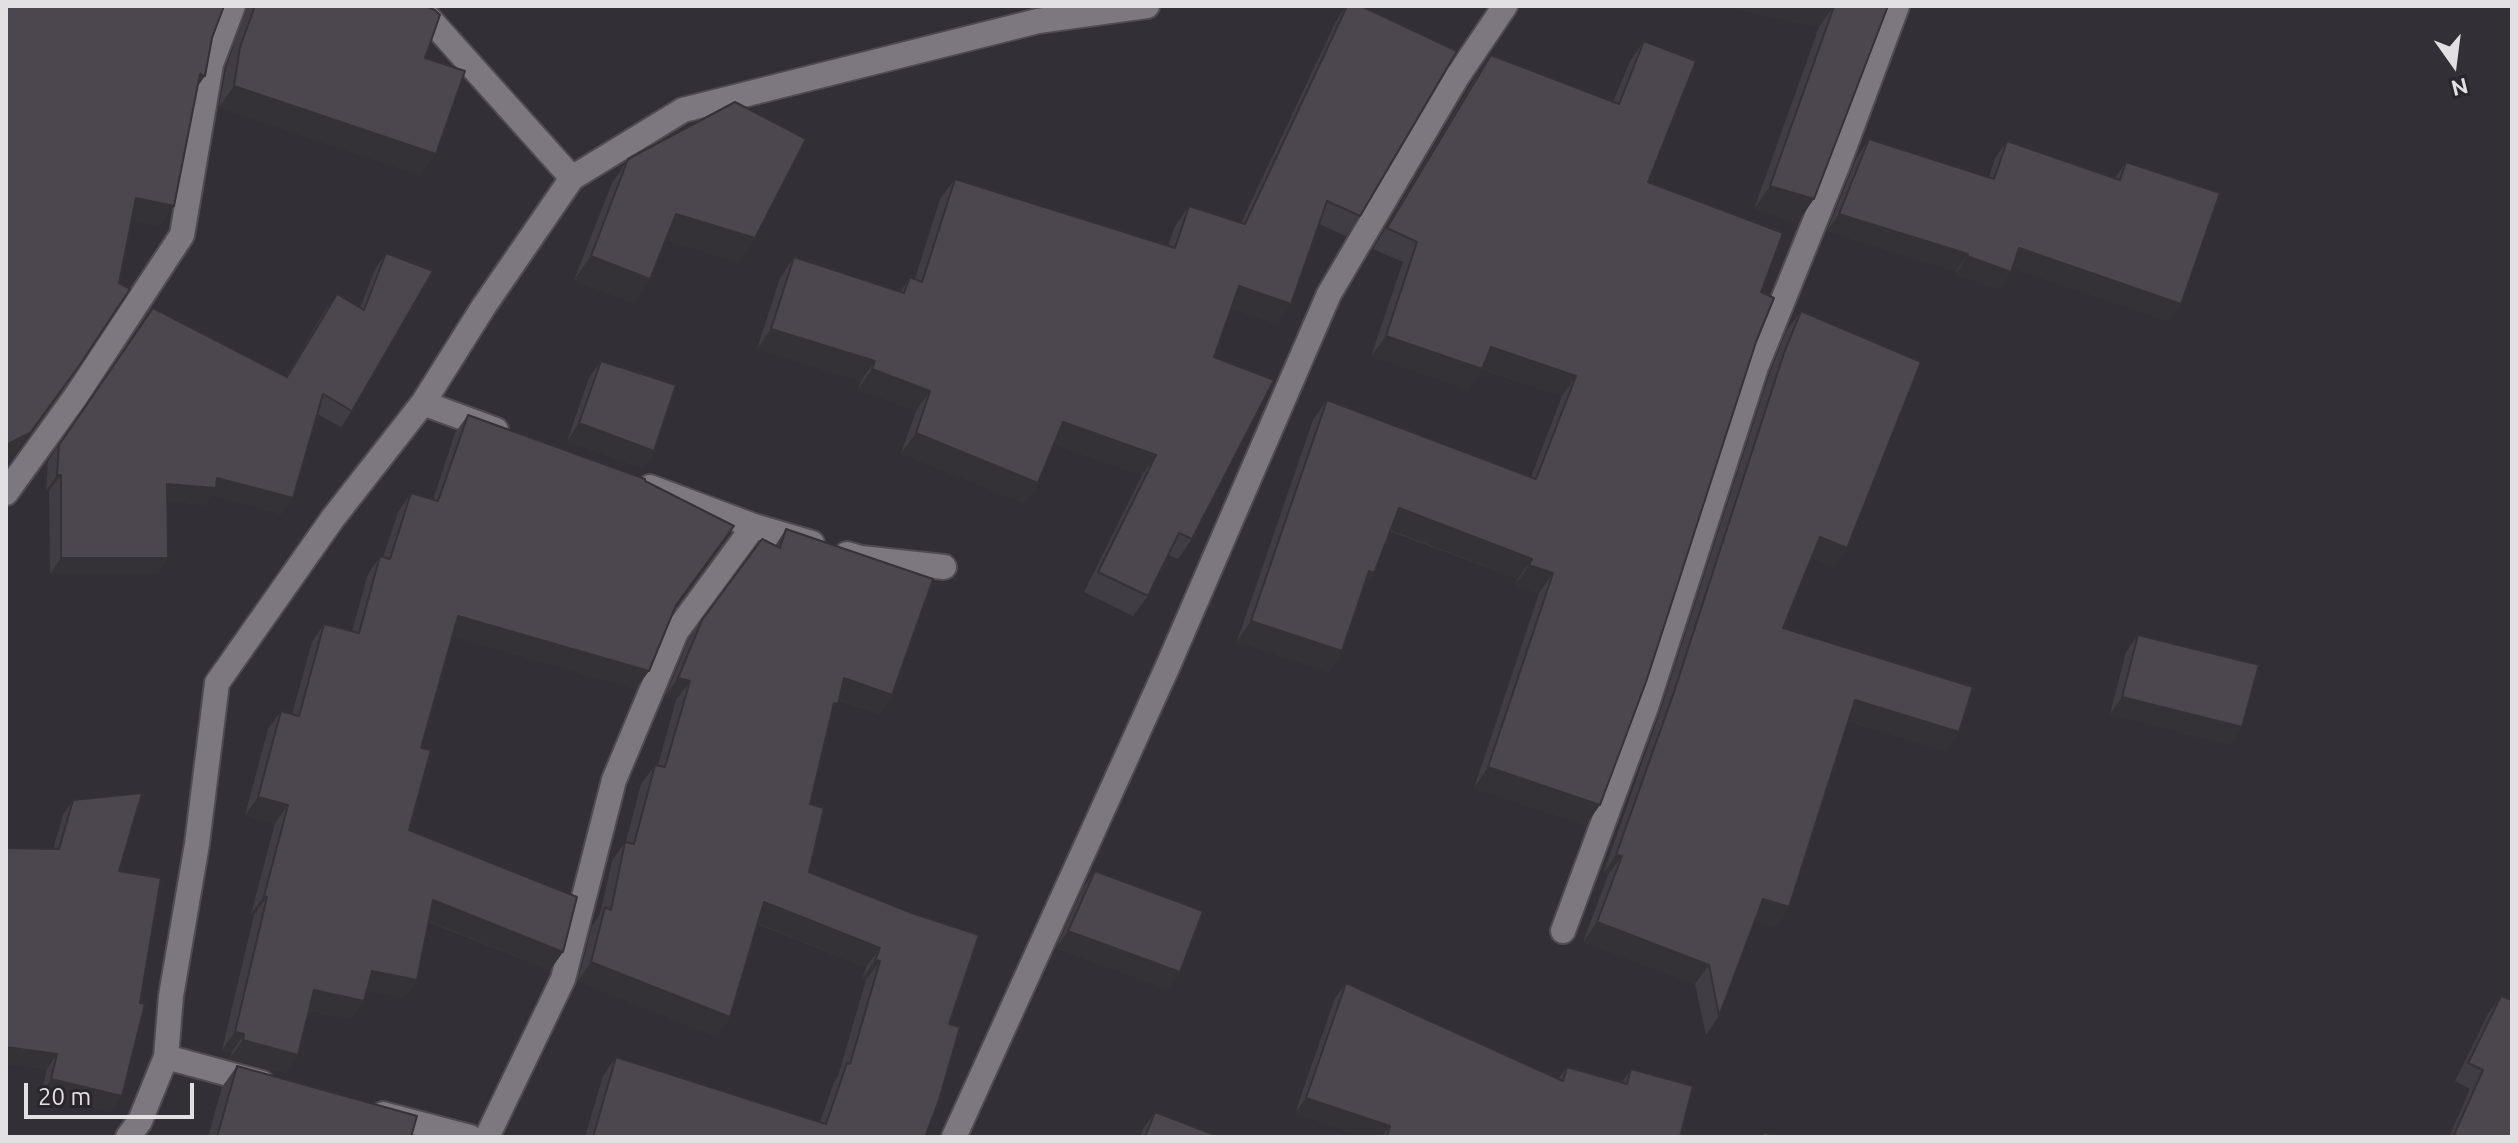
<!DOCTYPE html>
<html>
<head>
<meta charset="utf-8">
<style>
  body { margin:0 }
  #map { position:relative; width:2518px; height:1143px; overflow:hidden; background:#332f36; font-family:Ubuntu,sans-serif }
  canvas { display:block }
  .frame { position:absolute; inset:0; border:8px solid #e3e0e4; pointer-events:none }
  .north { position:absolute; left:2414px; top:24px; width:80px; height:80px; -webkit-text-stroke:6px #29252c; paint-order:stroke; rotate:166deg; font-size:22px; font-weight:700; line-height:32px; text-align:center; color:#e3e0e4 }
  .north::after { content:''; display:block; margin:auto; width:28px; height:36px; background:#e3e0e4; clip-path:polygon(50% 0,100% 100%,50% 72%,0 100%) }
  .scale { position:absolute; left:24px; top:1083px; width:170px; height:36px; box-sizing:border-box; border:4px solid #e3e0e4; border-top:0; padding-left:10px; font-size:24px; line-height:28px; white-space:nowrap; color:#e3e0e4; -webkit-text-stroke:6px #29252c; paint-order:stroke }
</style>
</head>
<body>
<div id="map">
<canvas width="2518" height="1143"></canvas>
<div class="frame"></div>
<div class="north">N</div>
<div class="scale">20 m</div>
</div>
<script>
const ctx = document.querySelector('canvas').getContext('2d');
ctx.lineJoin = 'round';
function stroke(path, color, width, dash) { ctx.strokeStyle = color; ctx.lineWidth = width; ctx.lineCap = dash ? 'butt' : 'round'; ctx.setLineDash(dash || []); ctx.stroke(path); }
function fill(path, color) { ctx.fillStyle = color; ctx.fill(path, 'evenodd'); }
const minor = new Path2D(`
  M 414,6 L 426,15 L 572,178
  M 423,403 L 496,430
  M 650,487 L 754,526 L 812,543
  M 6,493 L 76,396 L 182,235 L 211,64 L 233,6
  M 847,554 L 861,558 L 944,567
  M 1563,931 L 1646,707 L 1756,367 L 1838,164 L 1897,6
  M 166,1057 L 262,1083
  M 383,1114 L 470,1137
  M 128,1137 L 140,1121 L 166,1057 L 171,996 L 197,844 L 217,683 L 333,518 L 423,403 L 484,306 L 572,178 L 683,110 L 1038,21 L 1147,6
  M 487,1137 L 563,979 L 614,780 L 676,632 L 754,526
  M 954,1137 L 1167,668 L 1329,294 L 1457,77 L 1505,6`);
const wall = new Path2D(`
  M 247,6 L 425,6 L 425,58 L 421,175 L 219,107 L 226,68 Z
  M 1346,6 L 1361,6 L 1360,216 L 1346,236 L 1319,224 L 1277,324 L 1231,308 L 1214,357 L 1192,539 L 1178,559 L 1168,555 L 1148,596 L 1133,616 L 1084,592 L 1142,475 L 1054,444 L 1038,483 L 1024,503 L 901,453 L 916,411 L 858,389 L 861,381 L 757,349 L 780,278 L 794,257 L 900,292 L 910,277 L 915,279 L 940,199 L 955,179 L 1168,245 L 1175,226 L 1189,206 L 1241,223 L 1336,21 Z
  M 1723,6 L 1888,6 L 1798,222 L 1754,209 L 1819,27 Z
  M 1644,41 L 1648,182 L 1761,292 L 1756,342 L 1586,825 L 1474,788 L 1539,593 L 1515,585 L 1518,579 L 1390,531 L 1374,573 L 1364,588 L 1342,651 L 1328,672 L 1237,641 L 1313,420 L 1327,400 L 1531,477 L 1562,396 L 1482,369 L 1468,389 L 1371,356 L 1403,262 L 1373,249 L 1477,75 L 1491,55 L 1613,102 L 1630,61 Z
  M 1869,139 L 1989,177 L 1995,158 L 2007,141 L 2115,178 L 2126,162 L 2181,304 L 2169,321 L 2013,268 L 1999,289 L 1955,274 L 1956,271 L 1827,231 L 1857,157 Z
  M 628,159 L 755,238 L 738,262 L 666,240 L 650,279 L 634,303 L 574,280 L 612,183 Z
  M 386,253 L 352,411 L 341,427 L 317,414 L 282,514 L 211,495 L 204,505 L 167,501 L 168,558 L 157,574 L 50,574 L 49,491 L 46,491 L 48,461 L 153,308 L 286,377 L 325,310 L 337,294 L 360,308 L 375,269 Z
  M 1801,311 L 1834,567 L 1812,558 L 1783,628 L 1959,732 L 1946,751 L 1848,721 L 1789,907 L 1776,927 L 1755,920 L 1719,1016 L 1706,1035 L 1695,984 L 1583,942 L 1608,875 L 1603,874 L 1660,712 L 1770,372 L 1787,330 Z
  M 601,361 L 654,451 L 642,468 L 567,441 L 589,378 Z
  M 468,415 L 645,481 L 676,607 L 636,689 L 453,636 L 421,748 L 409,830 L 563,952 L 550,970 L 429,922 L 417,980 L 404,998 L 367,990 L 352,1019 L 309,1010 L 298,1055 L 286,1073 L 230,1058 L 232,1052 L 222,1050 L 254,915 L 251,914 L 275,823 L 245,815 L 268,729 L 281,711 L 292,714 L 312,642 L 324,624 L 352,631 L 368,574 L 380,556 L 383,557 L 398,512 L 411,493 L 433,500 L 455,433 Z
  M 786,529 L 892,695 L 879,714 L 838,700 L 832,711 L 810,804 L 809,872 L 949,1024 L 925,1137 L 585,1137 L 603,1076 L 616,1057 L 820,1122 L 834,1082 L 838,1076 L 866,980 L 862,979 L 866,967 L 757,924 L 730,1017 L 716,1036 L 578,981 L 592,926 L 600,914 L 612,861 L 625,842 L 626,842 L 641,784 L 655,765 L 658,765 L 676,700 L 665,697 L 689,639 L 702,620 L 775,546 Z
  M 2138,635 L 2230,745 L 2110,714 L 2126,652 Z
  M 73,800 L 119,871 L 112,1112 L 41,1094 L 47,1069 L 6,1064 L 6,848 L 53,849 L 63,815 Z
  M 1095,871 L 1180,972 L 1168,989 L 1056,948 L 1083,888 Z
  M 1346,983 L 1558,1079 L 1567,1067 L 1622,1082 L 1631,1069 L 1680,1137 L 1366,1137 L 1295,1113 L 1335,998 Z
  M 2501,996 L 2512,1137 L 2449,1137 L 2470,1089 L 2455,1081 L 2488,1014 Z
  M 237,1066 L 411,1137 L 208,1137 L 222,1087 Z
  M 1155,1112 L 1220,1137 L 1140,1137 L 1143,1129 Z`);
const shadedWall = new Path2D(`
  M 1723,6 L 1834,6 L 1819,27 Z
  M 200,74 L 205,76 L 190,97 Z
  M 234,86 L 436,154 L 421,175 L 219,107 Z
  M 1770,186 L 1814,199 L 1798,222 L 1754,209 Z
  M 136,198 L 174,206 L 159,227 L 121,219 Z
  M 676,214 L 755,238 L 738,262 L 659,238 Z
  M 1839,214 L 1968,254 L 1956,271 L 1827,231 Z
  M 2019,248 L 2181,304 L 2169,321 L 2007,266 Z
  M 591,256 L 650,279 L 634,303 L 574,280 Z
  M 1967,256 L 2011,272 L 1999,289 L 1955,274 Z
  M 1239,286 L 1291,304 L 1277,324 L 1225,306 Z
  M 771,329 L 875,361 L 861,381 L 757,349 Z
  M 1386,336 L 1482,369 L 1468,389 L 1371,356 Z
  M 1491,347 L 1576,376 L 1562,396 L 1477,367 Z
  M 79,366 L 15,454 L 6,459 L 6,445 Z
  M 872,369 L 930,391 L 916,411 L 858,389 Z
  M 1063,422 L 1156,455 L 1142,475 L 1049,442 Z
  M 579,423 L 654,451 L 642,468 L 567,441 Z
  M 916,433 L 1038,483 L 1024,503 L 901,453 Z
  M 57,475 L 61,475 L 49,491 L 46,491 Z
  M 217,478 L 293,498 L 282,514 L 211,495 L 204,505 L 156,500 L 167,484 Z
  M 1399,508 L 1532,559 L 1518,579 L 1385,528 Z
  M 1820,537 L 1847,548 L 1834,567 L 1807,556 Z
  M 61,558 L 168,558 L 157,574 L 50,574 Z
  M 1529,565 L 1553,573 L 1539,593 L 1515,585 Z
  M 1369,571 L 1374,573 L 1360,593 Z
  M 458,616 L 649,671 L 636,689 L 446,634 Z
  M 1251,621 L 1342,651 L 1328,672 L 1237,641 Z
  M 678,678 L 690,681 L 676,700 L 665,697 Z
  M 844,678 L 892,695 L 879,714 L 831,697 Z
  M 2122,697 L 2242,727 L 2230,745 L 2110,714 Z
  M 1855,700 L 1959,732 L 1946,751 L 1842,719 Z
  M 1488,767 L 1600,805 L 1586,825 L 1474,788 Z
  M 258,797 L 288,805 L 275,823 L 245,815 Z
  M 1616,855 L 1622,856 L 1608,875 L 1603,874 Z
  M 264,896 L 267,897 L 254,915 L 251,914 Z
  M 1763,899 L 1789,907 L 1776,927 L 1750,919 Z
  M 433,900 L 563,952 L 550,970 L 421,918 Z
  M 764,902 L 880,948 L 866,967 L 751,921 Z
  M 1597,922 L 1709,965 L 1695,984 L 1583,942 Z
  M 1068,931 L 1180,972 L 1168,989 L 1056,948 Z
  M 875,960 L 880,961 L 866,980 L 862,979 Z
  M 591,962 L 730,1017 L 716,1036 L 578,981 Z
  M 372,971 L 417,980 L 404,998 L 359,989 Z
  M 314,990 L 364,1001 L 352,1019 L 301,1008 Z
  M 235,1032 L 244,1034 L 232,1052 L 222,1050 Z
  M 243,1040 L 298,1055 L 286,1073 L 230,1058 Z
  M 6,1047 L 57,1054 L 47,1069 L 6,1064 Z
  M 51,1079 L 122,1096 L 112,1112 L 41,1094 Z
  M 1306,1098 L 1390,1126 L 1382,1137 L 1366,1137 L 1295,1113 Z`);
const building = new Path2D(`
  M 6,6 L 224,6 L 212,38 L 205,76 L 200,74 L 174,206 L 136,198 L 119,283 L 130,289 L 79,366 L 30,433 L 6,445 Z
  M 255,6 L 425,6 L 435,10 L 440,15 L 425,58 L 465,71 L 436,154 L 234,86 L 240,47 Z
  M 1347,6 L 1361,6 L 1457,51 L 1360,216 L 1327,201 L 1291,304 L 1239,286 L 1214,357 L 1274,380 L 1192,539 L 1179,533 L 1148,596 L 1098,572 L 1156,455 L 1063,422 L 1038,483 L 916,433 L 930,391 L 872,369 L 875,361 L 771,329 L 794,257 L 904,293 L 910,277 L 922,282 L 955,179 L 1175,248 L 1189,206 L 1245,224 Z
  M 1834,6 L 1888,6 L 1814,199 L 1770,186 Z
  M 1644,41 L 1696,61 L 1648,182 L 1783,233 L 1761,292 L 1774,298 L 1756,342 L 1646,682 L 1600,805 L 1488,767 L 1553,573 L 1529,565 L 1532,559 L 1399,508 L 1374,573 L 1369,571 L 1342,651 L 1251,621 L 1327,400 L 1536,479 L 1576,376 L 1491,347 L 1482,369 L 1386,336 L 1417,242 L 1387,228 L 1491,55 L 1619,104 Z
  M 735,102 L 806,139 L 755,238 L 676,214 L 650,279 L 591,256 L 628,159 Z
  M 1869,139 L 1994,179 L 2007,141 L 2120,180 L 2126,162 L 2220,193 L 2181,304 L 2019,248 L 2011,272 L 1967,256 L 1968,254 L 1839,214 Z
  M 386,253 L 433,271 L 352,411 L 323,394 L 293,498 L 217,478 L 216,488 L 167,484 L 168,558 L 61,558 L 61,475 L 57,475 L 59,445 L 153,308 L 287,377 L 337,294 L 364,310 Z
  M 1801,311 L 1921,362 L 1847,548 L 1820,537 L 1783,628 L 1973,687 L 1959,732 L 1855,700 L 1789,907 L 1763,899 L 1719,1016 L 1709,965 L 1597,922 L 1622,856 L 1616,855 L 1674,692 L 1784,353 Z
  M 601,361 L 676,385 L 654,451 L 579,423 Z
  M 468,415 L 645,479 L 645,481 L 734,526 L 676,605 L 649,671 L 458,616 L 421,748 L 431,750 L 409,830 L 577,897 L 563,952 L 433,900 L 417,980 L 372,971 L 364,1001 L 314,990 L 298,1055 L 243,1040 L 244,1034 L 235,1032 L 267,897 L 264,896 L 288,805 L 258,797 L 281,711 L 299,716 L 324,624 L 359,633 L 380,556 L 390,559 L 411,493 L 438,501 Z
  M 786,529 L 933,579 L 892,695 L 844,678 L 838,704 L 834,703 L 810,804 L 824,808 L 809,872 L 912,913 L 979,935 L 949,1024 L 960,1027 L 939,1100 L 925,1137 L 593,1137 L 616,1057 L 826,1124 L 847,1063 L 850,1064 L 880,961 L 875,960 L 880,948 L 764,902 L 730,1017 L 591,962 L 605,907 L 611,910 L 625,842 L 634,844 L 655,765 L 665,767 L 690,681 L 678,678 L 702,620 L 762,539 L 780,548 Z
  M 2138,635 L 2259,665 L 2242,727 L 2122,697 Z
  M 142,793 L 119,871 L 161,878 L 140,1003 L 145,1004 L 122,1096 L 51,1079 L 57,1054 L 6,1047 L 6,848 L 59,849 L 73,800 Z
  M 1095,871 L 1203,911 L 1180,972 L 1068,931 Z
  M 1346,983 L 1563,1081 L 1567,1067 L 1627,1084 L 1631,1069 L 1693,1086 L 1680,1137 L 1387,1137 L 1390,1126 L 1306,1098 Z
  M 2501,996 L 2512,1000 L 2512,1137 L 2453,1137 L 2483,1070 L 2468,1063 Z
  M 237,1066 L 417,1116 L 411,1137 L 217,1137 Z
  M 1155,1112 L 1220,1137 L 1145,1137 Z
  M 1764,1132 L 1776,1137 L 1762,1137 Z`);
stroke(minor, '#4f4b51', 28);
stroke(minor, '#7d7880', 24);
fill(wall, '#413d44');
fill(shadedWall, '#353237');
fill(building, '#4c474f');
stroke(building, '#353237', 2);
</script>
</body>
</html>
